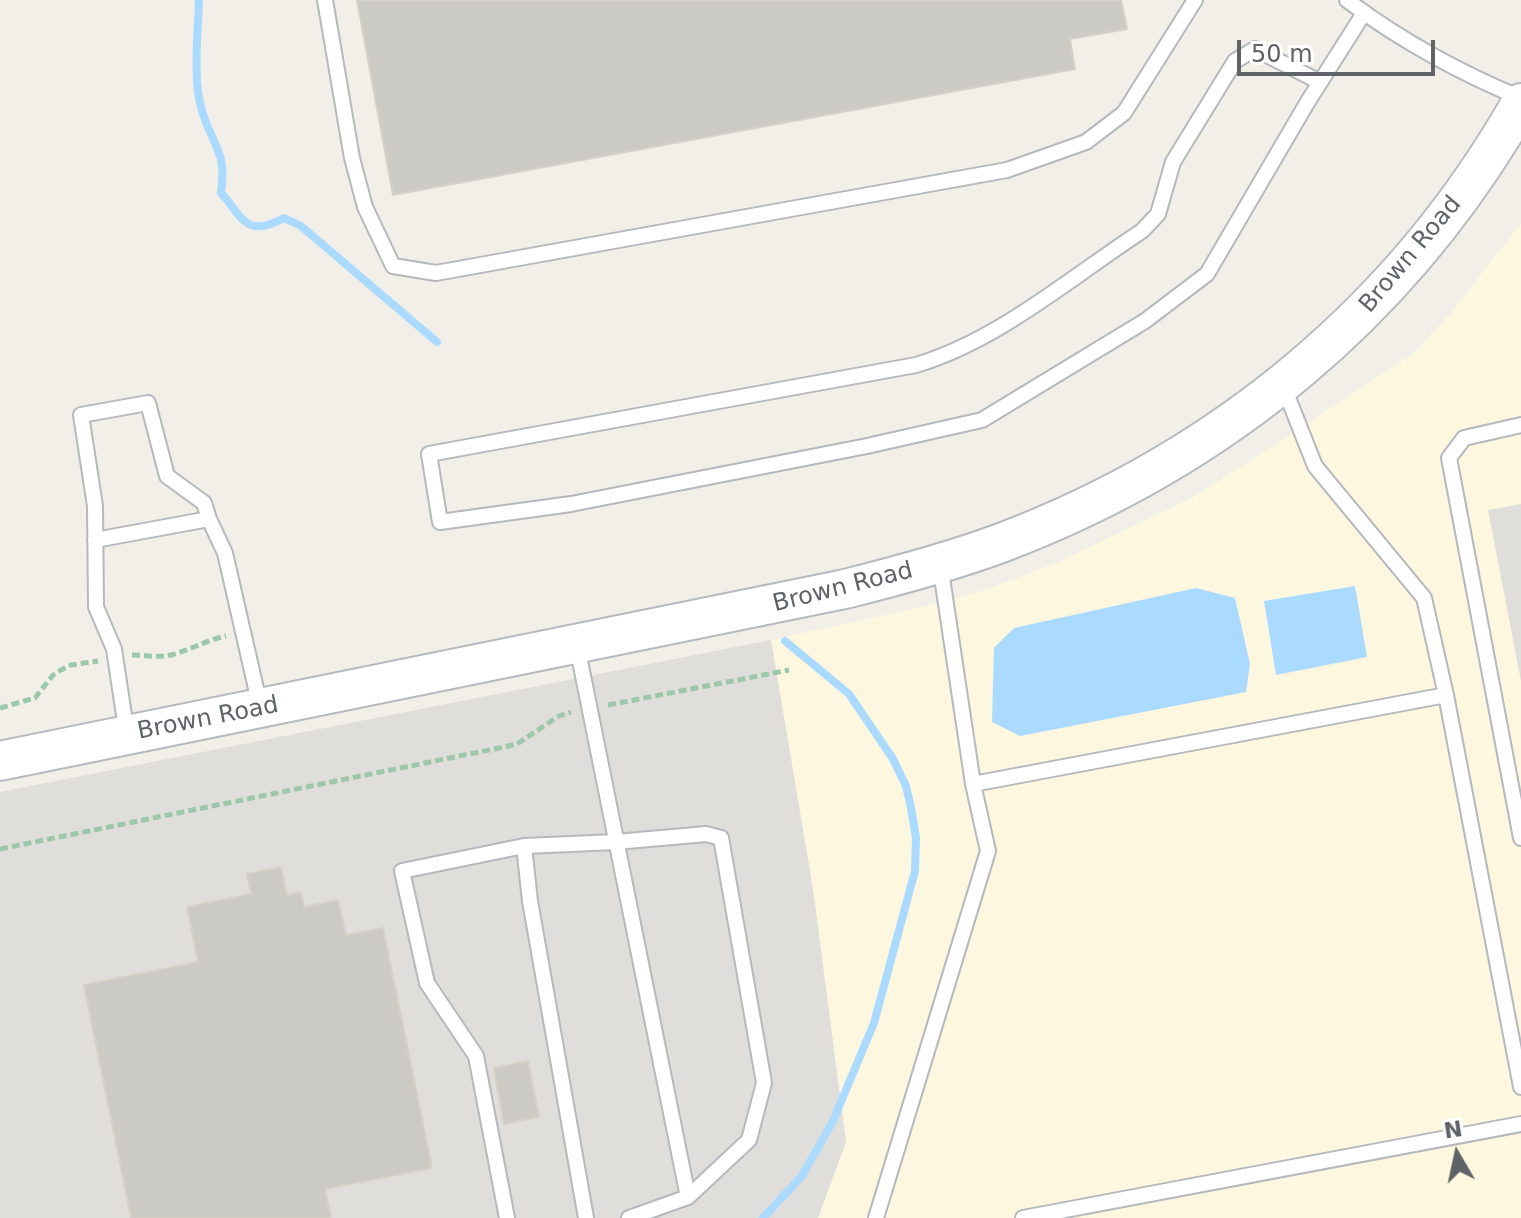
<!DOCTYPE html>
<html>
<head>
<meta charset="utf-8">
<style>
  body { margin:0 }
  #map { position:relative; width:1521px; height:1218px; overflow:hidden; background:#f1efe8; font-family:"DejaVu Sans",sans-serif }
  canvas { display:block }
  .north { position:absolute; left:1417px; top:1114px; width:80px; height:80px; -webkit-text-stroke:6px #fff; paint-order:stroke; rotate:351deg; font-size:22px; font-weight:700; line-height:32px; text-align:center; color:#5f6368 }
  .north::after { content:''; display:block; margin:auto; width:28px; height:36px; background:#5f6368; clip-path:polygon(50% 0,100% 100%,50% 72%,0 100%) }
  .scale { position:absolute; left:1237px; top:40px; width:198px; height:36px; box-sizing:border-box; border:4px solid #5f6368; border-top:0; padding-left:10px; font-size:24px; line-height:28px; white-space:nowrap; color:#5f6368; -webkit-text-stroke:6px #fff; paint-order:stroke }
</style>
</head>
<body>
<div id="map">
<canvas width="1521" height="1218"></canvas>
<div class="north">N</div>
<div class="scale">50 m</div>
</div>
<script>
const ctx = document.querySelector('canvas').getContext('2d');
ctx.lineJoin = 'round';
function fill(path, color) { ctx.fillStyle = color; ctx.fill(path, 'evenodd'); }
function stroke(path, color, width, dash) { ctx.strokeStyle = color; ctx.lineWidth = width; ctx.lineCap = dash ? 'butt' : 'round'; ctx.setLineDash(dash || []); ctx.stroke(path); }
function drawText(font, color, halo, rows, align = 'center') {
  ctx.font = font + ' "DejaVu Sans",sans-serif'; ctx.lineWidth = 8; ctx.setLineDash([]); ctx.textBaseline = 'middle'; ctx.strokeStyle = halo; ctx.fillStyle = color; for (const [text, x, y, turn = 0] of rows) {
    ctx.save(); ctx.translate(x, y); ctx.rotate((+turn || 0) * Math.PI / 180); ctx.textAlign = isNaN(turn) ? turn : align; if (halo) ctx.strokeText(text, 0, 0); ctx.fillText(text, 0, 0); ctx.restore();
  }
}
const commercial = new Path2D(`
  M 1521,223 L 1521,504 L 1489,511 L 1521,681 L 1521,1218 L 818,1218 L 846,1141 L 813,889 L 771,640 L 917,608 L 988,589 L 1056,563 L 1194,497 L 1413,354 L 1450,314 Z`);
const industrial = new Path2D(`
  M 1521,504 L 1521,681 L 1488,510 Z
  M 771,640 L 813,889 L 846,1142 L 818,1218 L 0,1218 L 0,792 Z`);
const water = new Path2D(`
  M 1355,586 L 1367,657 L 1276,675 L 1264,601 Z
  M 1196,588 L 1235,598 L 1250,664 L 1246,692 L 1020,736 L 992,722 L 994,648 L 1014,628 Z`);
const stream = new Path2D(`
  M 199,0 C 198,34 192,82 203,114 C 214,148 227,153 221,193 C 243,217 245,239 284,218 L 301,226 L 437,342
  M 763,1218 L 802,1176 L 833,1121 L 874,1023 L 915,871 L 916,838 L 911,808 L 906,786 L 893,759 L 849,694 L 785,641`);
const building = new Path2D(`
  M 357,0 L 1121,0 L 1127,29 L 1070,39 L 1075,69 L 393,195 Z
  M 281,867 L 287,895 L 301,892 L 304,907 L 338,900 L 346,935 L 383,928 L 432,1168 L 325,1189 L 331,1218 L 131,1218 L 84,985 L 198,962 L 187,907 L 251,894 L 247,874 Z
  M 528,1061 L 539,1117 L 504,1124 L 494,1068 Z`);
const path = new Path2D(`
  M 132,655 C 145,655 158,658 171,655 C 190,650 207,640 226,636
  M 608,705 L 789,670
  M 0,708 L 35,698 L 53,675 L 61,670 L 71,665 L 98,661
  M 0,849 L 499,748 L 517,744 L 559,716 L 571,712`);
const lane = new Path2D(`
  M 325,0 L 352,158 L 365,207 L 393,266 L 436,273 L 1007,170 L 1086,142 L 1124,113 L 1195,0
  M 1347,0 C 1398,39 1462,74 1521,98
  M 1320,82 L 1255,49 L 1235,61 L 1173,162 L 1158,214 L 1142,231 C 1070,278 999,340 916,365 L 429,454 L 440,522 L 571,504 L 867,446 L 982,420 L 1145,321 L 1207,274 L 1307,103 L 1364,13
  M 1521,425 L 1464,438 L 1449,458 L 1521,838
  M 95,540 L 209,519
  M 577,646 L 688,1197
  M 1446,695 L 1521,1087
  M 127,735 L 114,649 L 96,607 L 95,506 L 81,415 L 148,403 L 167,476 L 204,503 L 209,519 L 225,553 L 260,706
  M 973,784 L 1446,695 L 1424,598 L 1315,466 L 1283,385
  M 524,846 L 616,842 L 706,834 L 721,838 L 764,1083 L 749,1140 L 688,1197 L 629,1218
  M 507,1218 L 476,1056 L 427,983 L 402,871 L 524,846 L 530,901 L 586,1218
  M 876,1218 L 988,851 L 973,784 L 940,564
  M 1023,1218 L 1521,1124`);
const secondary = new Path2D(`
  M 0,761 L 845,589 C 897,576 950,562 1001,543 C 1223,459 1404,309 1521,103`);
const streetNames = [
  ["Brown Road",1411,255,-50],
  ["Brown Road",843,588,-14],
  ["Brown Road",208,719,-11]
];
fill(commercial, '#fef7e0');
fill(industrial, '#e0deda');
fill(water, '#aadaff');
stroke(stream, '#aadaff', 8);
fill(building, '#cccac5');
stroke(building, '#d6d1c6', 2);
stroke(lane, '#b5b8bc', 18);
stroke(secondary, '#b6babf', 42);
stroke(path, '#9cc7a9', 5, [8, 4]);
stroke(lane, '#fff', 14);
stroke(secondary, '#fff', 38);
drawText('24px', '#5f6368', '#fff', streetNames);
</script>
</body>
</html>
